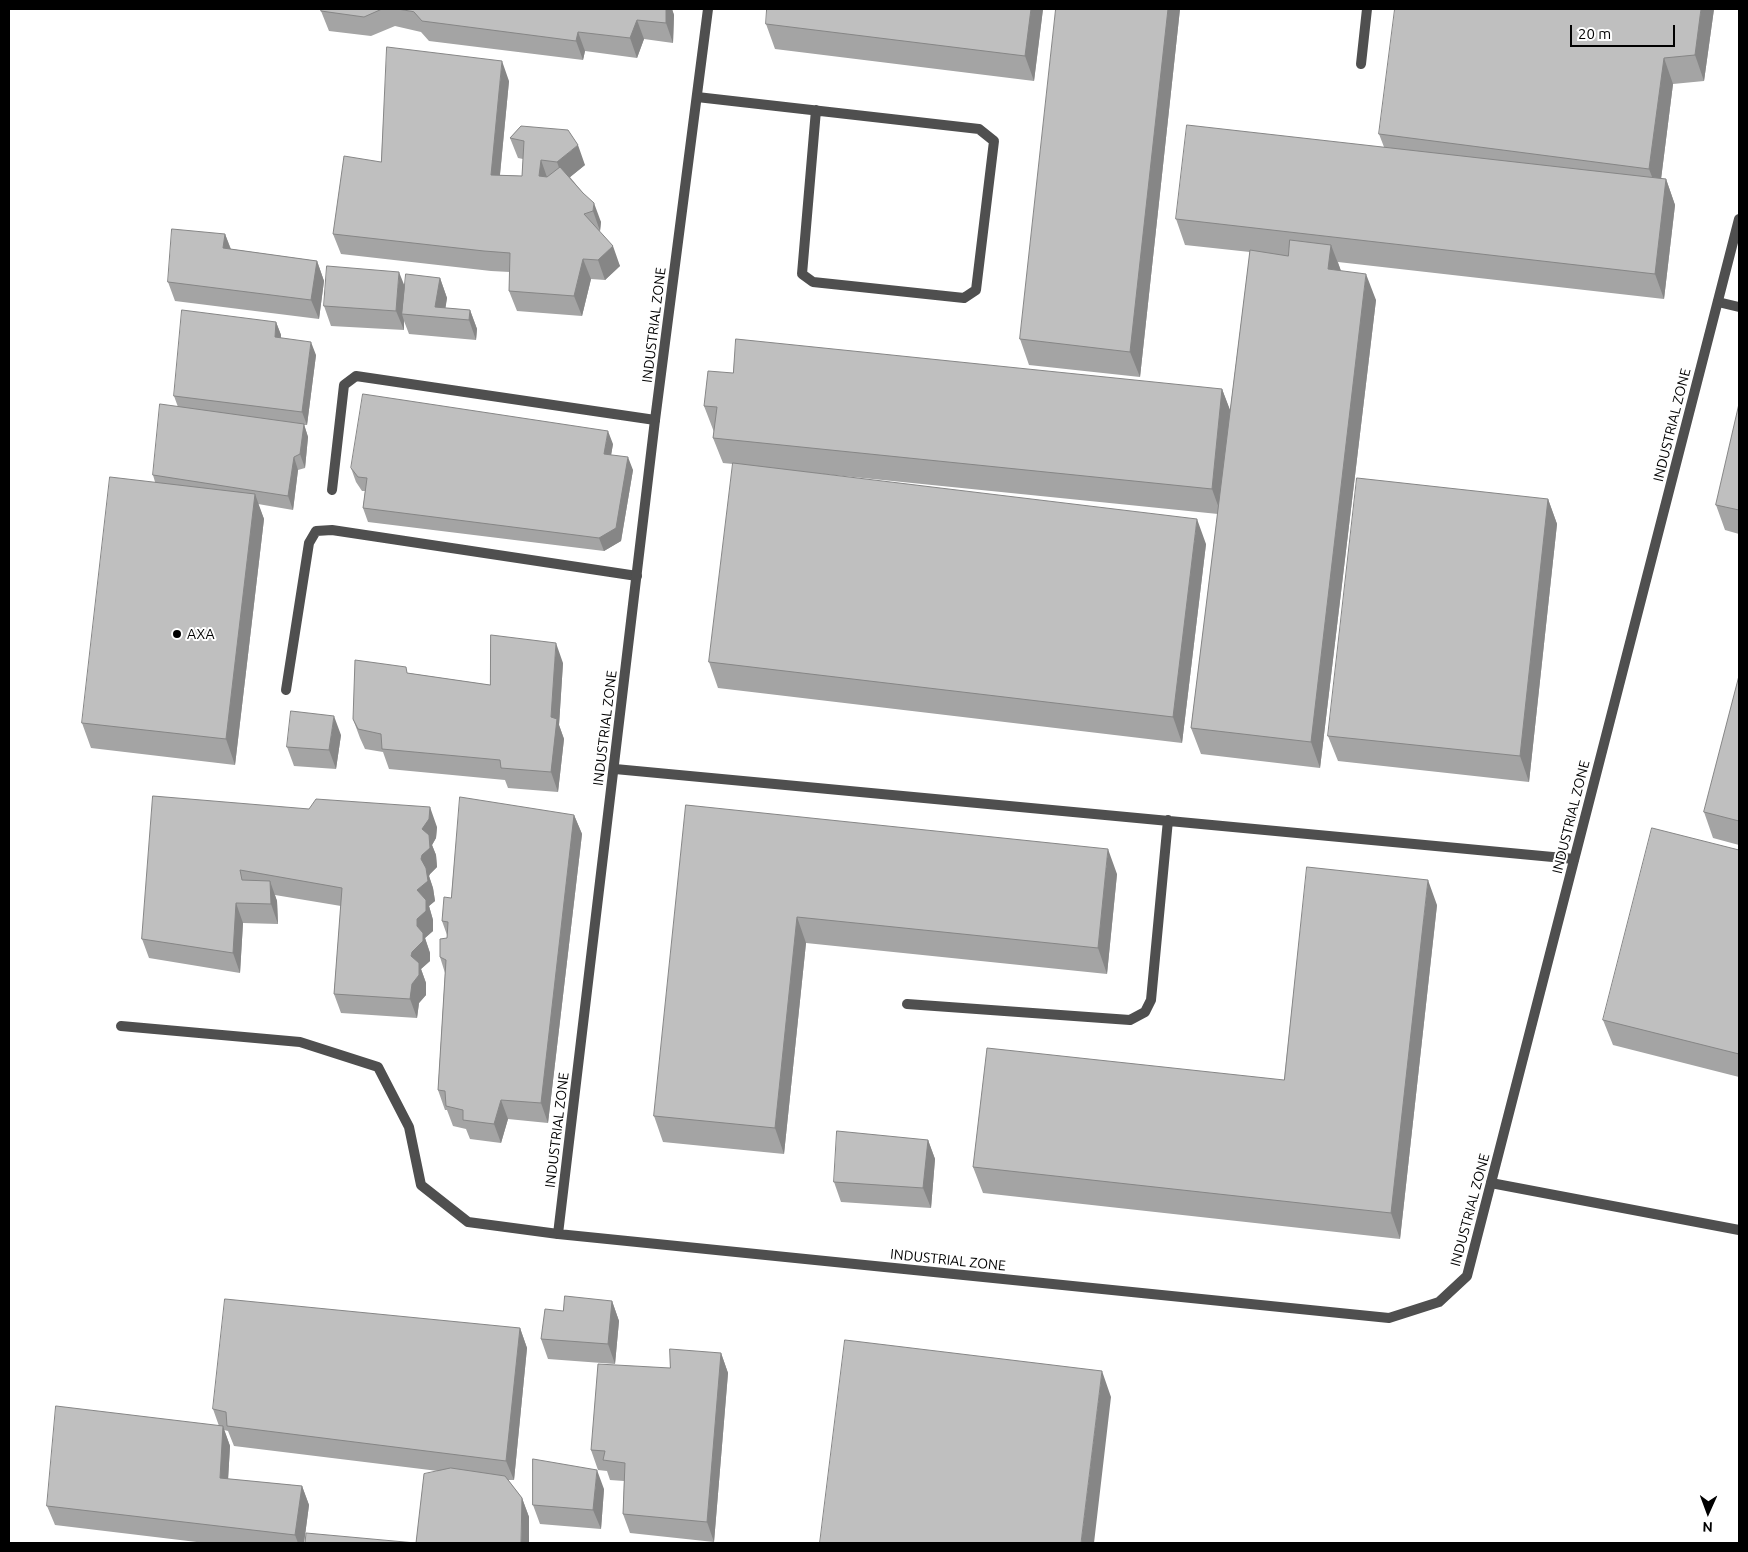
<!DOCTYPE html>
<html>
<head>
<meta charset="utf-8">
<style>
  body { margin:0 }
  #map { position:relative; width:1748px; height:1552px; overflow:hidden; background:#fff; font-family:Ubuntu,sans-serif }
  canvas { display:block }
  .frame { position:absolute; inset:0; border:10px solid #000; pointer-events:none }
  .north { position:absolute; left:1683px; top:1487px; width:50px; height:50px; -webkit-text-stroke:4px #fff; paint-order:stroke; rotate:182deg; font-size:14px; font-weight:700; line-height:20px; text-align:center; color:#000 }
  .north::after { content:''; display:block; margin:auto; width:18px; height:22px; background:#000; clip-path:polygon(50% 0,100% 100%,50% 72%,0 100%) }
  .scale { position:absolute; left:1570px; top:25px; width:105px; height:22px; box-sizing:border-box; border:2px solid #000; border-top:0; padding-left:6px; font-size:15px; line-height:18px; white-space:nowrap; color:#000; -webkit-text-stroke:4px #fff; paint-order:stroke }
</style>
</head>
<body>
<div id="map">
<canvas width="1748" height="1552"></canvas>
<div class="frame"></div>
<div class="north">N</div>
<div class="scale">20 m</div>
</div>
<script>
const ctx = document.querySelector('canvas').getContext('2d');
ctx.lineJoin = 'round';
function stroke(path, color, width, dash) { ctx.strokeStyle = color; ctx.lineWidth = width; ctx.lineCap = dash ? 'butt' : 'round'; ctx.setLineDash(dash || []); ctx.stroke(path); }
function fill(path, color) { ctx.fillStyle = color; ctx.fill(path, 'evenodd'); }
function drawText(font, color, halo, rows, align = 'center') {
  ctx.font = font + ' Ubuntu,sans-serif'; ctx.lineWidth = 4; ctx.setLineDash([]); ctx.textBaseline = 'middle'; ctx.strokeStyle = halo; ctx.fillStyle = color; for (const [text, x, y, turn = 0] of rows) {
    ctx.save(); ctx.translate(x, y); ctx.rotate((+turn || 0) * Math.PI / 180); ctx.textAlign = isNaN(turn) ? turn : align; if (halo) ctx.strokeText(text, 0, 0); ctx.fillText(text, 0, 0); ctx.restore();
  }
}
const service = new Path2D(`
  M 1361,64 L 1367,9
  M 697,97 L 979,129 L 994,141 L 976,290 L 964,298 L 813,282 L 802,274 L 816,110
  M 1718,302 L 1739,307
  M 332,490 L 344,385 L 356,376 L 655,420
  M 286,690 L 309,543 L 316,531 L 332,530 L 637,576
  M 615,769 L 1574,859
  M 907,1004 L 1130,1020 L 1145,1012 L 1151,1000 L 1168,820
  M 121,1026 L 300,1042 L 378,1067 L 409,1127 L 421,1185 L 468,1222 L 558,1234
  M 1491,1183 L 1739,1230`);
const minor = new Path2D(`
  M 708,9 L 655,420 L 558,1234 L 1389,1318 L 1439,1302 L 1467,1276 L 1739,219`);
const wall = new Path2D(`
  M 322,9 L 672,9 L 674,15 L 673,43 L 644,39 L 637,58 L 585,51 L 583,60 L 429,41 L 421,32 L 395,26 L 371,36 L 329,31 L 321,11 Z
  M 1043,9 L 1034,81 L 775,49 L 766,24 Z
  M 1056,9 L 1180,9 L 1140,377 L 1029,365 L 1020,339 Z
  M 1714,9 L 1704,81 L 1673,84 L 1661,179 L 1666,179 L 1675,205 L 1664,299 L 1338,262 L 1341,271 L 1376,300 L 1320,768 L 1201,754 L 1191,728 L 1218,514 L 784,470 L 1206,544 L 1182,743 L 718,688 L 709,662 L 733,464 L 723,463 L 713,438 L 714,432 L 704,406 L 733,373 L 1222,389 L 1230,411 L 1250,252 L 1185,245 L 1176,219 L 1384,147 L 1379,134 Z
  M 509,81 L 500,175 L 522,176 L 523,159 L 518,158 L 510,138 L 521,126 L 585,165 L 570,177 L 583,193 L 601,222 L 600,231 L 599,231 L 620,266 L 605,280 L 591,279 L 582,316 L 517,311 L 509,291 L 510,272 L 491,271 L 341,254 L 333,234 L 381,162 Z
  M 225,234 L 231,249 L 317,261 L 324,281 L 319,319 L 175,301 L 168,282 Z
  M 440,278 L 447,298 L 445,308 L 470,310 L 477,329 L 476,340 L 409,334 L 404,321 L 404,330 L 331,326 L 324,306 Z
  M 276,322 L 281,335 L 281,338 L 316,355 L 307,425 L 304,425 L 308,437 L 305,468 L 298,470 L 293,510 L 258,504 L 264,519 L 235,765 L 91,748 L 82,723 L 155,482 L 153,475 L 178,407 L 174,396 Z
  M 1739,404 L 1739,534 L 1725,530 L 1716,505 Z
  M 613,444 L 611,455 L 633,470 L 621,541 L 604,551 L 368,522 L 363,508 L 365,491 L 362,491 L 356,482 L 351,468 Z
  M 1548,499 L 1557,524 L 1529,782 L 1338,761 L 1328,736 Z
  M 563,663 L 559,725 L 564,739 L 558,792 L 508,788 L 505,780 L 389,769 L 383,752 L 365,749 L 360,738 L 353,719 L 408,673 L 490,685 Z
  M 1739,676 L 1739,845 L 1713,838 L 1704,812 Z
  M 341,735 L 336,769 L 294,766 L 287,747 Z
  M 153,796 L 437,827 L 436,838 L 432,845 L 436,855 L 437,867 L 430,874 L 429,876 L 433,888 L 435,901 L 429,906 L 433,920 L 433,931 L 425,938 L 430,953 L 430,961 L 421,969 L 426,983 L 426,995 L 419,1003 L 417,1018 L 341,1013 L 334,994 L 341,906 L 275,895 L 277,901 L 278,924 L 243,923 L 240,973 L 149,958 L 142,939 Z
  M 686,805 L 1117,874 L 1107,974 L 806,943 L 784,1154 L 663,1142 L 654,1116 Z
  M 574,815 L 582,834 L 548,1123 L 508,1119 L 501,1143 L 470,1139 L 466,1129 L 453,1126 L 447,1110 L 445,1110 L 438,1090 L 445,973 L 440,957 L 447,938 L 447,935 L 442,921 L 451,898 Z
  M 1739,850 L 1739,1077 L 1613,1045 L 1603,1020 Z
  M 1437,905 L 1400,1239 L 983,1193 L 973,1167 L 1284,1080 Z
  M 928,1140 L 935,1159 L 931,1208 L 841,1202 L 834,1182 Z
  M 612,1301 L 619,1321 L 615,1364 L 548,1359 L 541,1339 L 563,1311 Z
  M 520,1328 L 527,1348 L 514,1480 L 508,1480 L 522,1498 L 529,1517 L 416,1543 L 438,1471 L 234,1446 L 228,1431 L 224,1430 L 230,1446 L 228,1479 L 302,1486 L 309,1505 L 304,1543 L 205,1543 L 55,1525 L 47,1506 L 219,1426 L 213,1409 Z
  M 721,1353 L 728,1373 L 714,1542 L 630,1533 L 623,1514 L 624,1481 L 610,1480 L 607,1471 L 598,1470 L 591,1450 L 670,1368 Z
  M 604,1489 L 601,1529 L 540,1524 L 533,1505 Z`);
const shadedWall = new Path2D(`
  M 666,9 L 672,9 L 674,15 L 673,43 L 666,23 Z
  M 1031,9 L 1043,9 L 1034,81 L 1025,56 Z
  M 1168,9 L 1180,9 L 1140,377 L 1130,352 Z
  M 1701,9 L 1714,9 L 1704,81 L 1695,55 Z
  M 637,20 L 644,39 L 637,58 L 630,38 Z
  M 578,32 L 585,51 L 583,60 L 576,41 Z
  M 1664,58 L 1673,84 L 1659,195 L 1649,169 Z
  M 502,61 L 509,81 L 498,194 L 491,175 Z
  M 578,145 L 585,165 L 564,182 L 557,162 Z
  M 541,160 L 548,180 L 539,176 Z
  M 1666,179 L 1675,205 L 1664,299 L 1655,274 Z
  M 594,203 L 601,222 L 600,231 L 593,211 Z
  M 225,234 L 232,253 L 223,248 Z
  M 1331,245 L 1341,271 L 1328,269 Z
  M 613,246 L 620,266 L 605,280 L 598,260 Z
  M 583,259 L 591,279 L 582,316 L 574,296 Z
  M 317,261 L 324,281 L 319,319 L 311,300 Z
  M 399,272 L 407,292 L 402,314 L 404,321 L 404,330 L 396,311 Z
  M 1366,274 L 1376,300 L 1320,768 L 1311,742 Z
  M 440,278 L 447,298 L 444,318 L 435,307 Z
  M 470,310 L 477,329 L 476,340 L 469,320 Z
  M 276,322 L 281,335 L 280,350 L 275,337 Z
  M 311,342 L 316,355 L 307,425 L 302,412 Z
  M 1222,389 L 1232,415 L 1221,514 L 1212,489 Z
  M 304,424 L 308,437 L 305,468 L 300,454 Z
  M 608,431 L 613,444 L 609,467 L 604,454 Z
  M 294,457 L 298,470 L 293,510 L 288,496 Z
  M 628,457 L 633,470 L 621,541 L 604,551 L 599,538 Z
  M 255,494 L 264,519 L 235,765 L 226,739 Z
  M 1548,499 L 1557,524 L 1529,782 L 1520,756 Z
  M 1197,519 L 1206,544 L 1182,743 L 1173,717 Z
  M 556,643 L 563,663 L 559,725 L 564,739 L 558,792 L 551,772 L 551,717 Z
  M 334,716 L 341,735 L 336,769 L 329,750 Z
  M 430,807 L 437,827 L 436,838 L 432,845 L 436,855 L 437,867 L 430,874 L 429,876 L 433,888 L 435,901 L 429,906 L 433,920 L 433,931 L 425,938 L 430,953 L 430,961 L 421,969 L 426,983 L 426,995 L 419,1003 L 417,1018 L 410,999 L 411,956 L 417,926 L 417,890 L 421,859 L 422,829 Z
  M 574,815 L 582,834 L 548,1123 L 541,1103 Z
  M 1108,849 L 1117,874 L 1107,974 L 1098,948 Z
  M 1428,880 L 1437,905 L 1400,1239 L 1391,1213 Z
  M 270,881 L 277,901 L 278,924 L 271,904 Z
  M 236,903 L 243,923 L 240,973 L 233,953 Z
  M 797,917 L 806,943 L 784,1154 L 775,1128 Z
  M 501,1100 L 508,1119 L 501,1143 L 494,1124 Z
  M 928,1140 L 935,1159 L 931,1208 L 923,1188 Z
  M 612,1301 L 619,1321 L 615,1364 L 608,1344 Z
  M 520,1328 L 527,1348 L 514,1480 L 506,1461 Z
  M 721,1353 L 728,1373 L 714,1542 L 707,1522 Z
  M 1102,1371 L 1111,1397 L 1094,1543 L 1081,1543 Z
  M 223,1426 L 230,1446 L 227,1498 L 220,1478 Z
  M 597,1470 L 604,1489 L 601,1529 L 593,1510 Z
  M 302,1486 L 309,1505 L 304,1543 L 298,1543 L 295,1535 Z
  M 522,1498 L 529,1517 L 529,1543 L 521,1543 Z`);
const building = new Path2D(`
  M 322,9 L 382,9 L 364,17 L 321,11 Z
  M 398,9 L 666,9 L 666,23 L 637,20 L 630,38 L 578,32 L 576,41 L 422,21 L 414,12 Z
  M 767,9 L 1031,9 L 1025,56 L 766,24 Z
  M 1056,9 L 1168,9 L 1130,352 L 1020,339 Z
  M 1395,9 L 1701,9 L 1695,55 L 1664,58 L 1649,169 L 1379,134 Z
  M 387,47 L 502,61 L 491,175 L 522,176 L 524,141 L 510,138 L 521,126 L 568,130 L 578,145 L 557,162 L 541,160 L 539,176 L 547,177 L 560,167 L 583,193 L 594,203 L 593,211 L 584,214 L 613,246 L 598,260 L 583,259 L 574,296 L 509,291 L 510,253 L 484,251 L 333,234 L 344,156 L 381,162 Z
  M 1187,125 L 1666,179 L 1655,274 L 1176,219 Z
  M 172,229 L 225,234 L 223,248 L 317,261 L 311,300 L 168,282 Z
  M 1290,240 L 1331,245 L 1328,269 L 1366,274 L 1311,742 L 1191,728 L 1250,250 L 1288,256 Z
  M 327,266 L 399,272 L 396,311 L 324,306 Z
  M 406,274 L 440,278 L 435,307 L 470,310 L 469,320 L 402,314 Z
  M 182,310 L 276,322 L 275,337 L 311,342 L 302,412 L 174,396 Z
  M 736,339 L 1222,389 L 1212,489 L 713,438 L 717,407 L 704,406 L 708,371 L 733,373 Z
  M 363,394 L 608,431 L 604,454 L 628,457 L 616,528 L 599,538 L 363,508 L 367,478 L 358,477 L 351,468 Z
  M 160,404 L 304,424 L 300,454 L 294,457 L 288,496 L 153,475 Z
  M 1739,404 L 1739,510 L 1716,505 Z
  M 733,463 L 1197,519 L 1173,717 L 709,662 Z
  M 110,477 L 255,494 L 226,739 L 82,723 Z
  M 1357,478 L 1548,499 L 1520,756 L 1328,736 Z
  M 491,635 L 556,643 L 551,717 L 557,719 L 551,772 L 501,768 L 500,760 L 382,749 L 381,734 L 358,729 L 353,719 L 355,660 L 406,667 L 407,673 L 490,685 Z
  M 1739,676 L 1739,821 L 1704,812 Z
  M 291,711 L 334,716 L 329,750 L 287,747 Z
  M 153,796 L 309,809 L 316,799 L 430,807 L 429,819 L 422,829 L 429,835 L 430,848 L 422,855 L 421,859 L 426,868 L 428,881 L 417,890 L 426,900 L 426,911 L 417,919 L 417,926 L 423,933 L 423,941 L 412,952 L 411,956 L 419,963 L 419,975 L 412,984 L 410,999 L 334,994 L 342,888 L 240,870 L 242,880 L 270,881 L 271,904 L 236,903 L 233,953 L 142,939 Z
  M 460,797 L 574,815 L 541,1103 L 501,1100 L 494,1124 L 463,1120 L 463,1110 L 446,1106 L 445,1091 L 438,1090 L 446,960 L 440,957 L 440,939 L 447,938 L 448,922 L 442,921 L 444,897 L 451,898 Z
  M 686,805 L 1108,849 L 1098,948 L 797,917 L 775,1128 L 654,1116 Z
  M 1652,828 L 1739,850 L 1739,1054 L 1603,1020 Z
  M 1307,867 L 1428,880 L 1391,1213 L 973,1167 L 987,1048 L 1284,1080 Z
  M 837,1131 L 928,1140 L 923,1188 L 834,1182 Z
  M 565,1296 L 612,1301 L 608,1344 L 541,1339 L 545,1309 L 563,1311 Z
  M 225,1299 L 520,1328 L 506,1461 L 227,1426 L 226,1412 L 213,1409 Z
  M 845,1340 L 1102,1371 L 1081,1543 L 820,1543 Z
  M 670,1349 L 721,1353 L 707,1522 L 623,1514 L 625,1463 L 603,1460 L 605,1451 L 591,1450 L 598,1364 L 670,1368 Z
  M 56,1406 L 223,1426 L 220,1478 L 302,1486 L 295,1535 L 47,1506 Z
  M 533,1459 L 597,1470 L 593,1510 L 533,1505 Z
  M 451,1468 L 505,1476 L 522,1498 L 521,1543 L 305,1543 L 306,1533 L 416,1543 L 424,1474 Z`);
const markers = [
  [177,634,5,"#000"]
];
const streetNames = [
  ["INDUSTRIAL ZONE",654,325,-83],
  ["INDUSTRIAL ZONE",1672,425,-76],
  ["INDUSTRIAL ZONE",605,728,-83],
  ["INDUSTRIAL ZONE",1571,817,-76],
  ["INDUSTRIAL ZONE",557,1130,-83],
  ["INDUSTRIAL ZONE",1470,1210,-75],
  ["INDUSTRIAL ZONE",948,1260,6]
];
const poiNames = [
  ["AXA",187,634]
];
stroke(service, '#4f4f4f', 10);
stroke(minor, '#4f4f4f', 10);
fill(wall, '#a4a4a4');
fill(shadedWall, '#868686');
fill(building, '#bfbfbf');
stroke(building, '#868686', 1);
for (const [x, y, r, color] of markers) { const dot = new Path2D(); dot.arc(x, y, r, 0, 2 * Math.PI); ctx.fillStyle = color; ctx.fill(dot); stroke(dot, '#fff', 2); }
drawText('14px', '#000', '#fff', streetNames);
drawText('14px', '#000', '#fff', poiNames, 'left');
</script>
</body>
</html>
